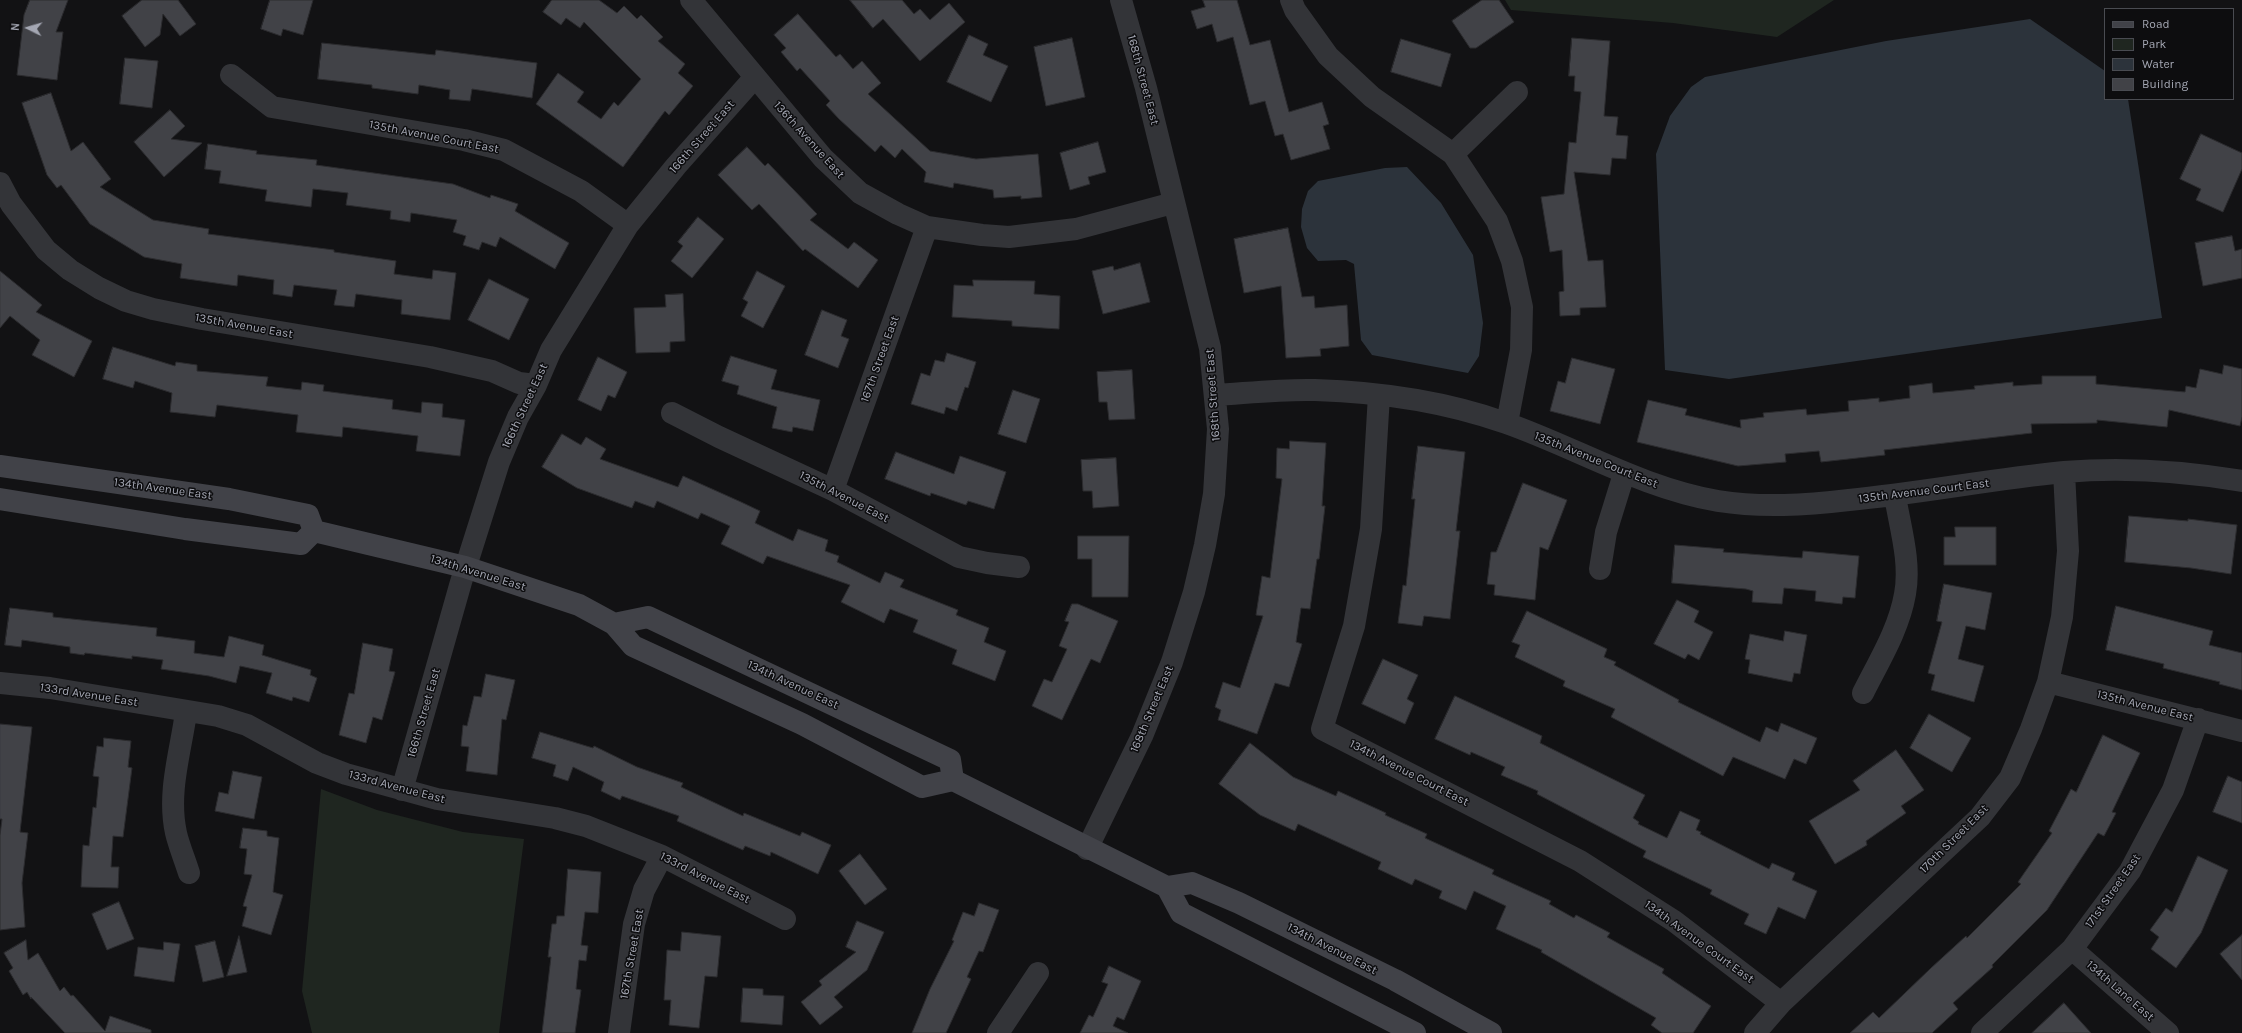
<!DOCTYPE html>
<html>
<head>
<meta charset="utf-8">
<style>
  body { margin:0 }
  #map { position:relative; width:2242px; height:1033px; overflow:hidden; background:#121214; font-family:Karla,sans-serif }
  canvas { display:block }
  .legend { position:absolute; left:2104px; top:8px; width:130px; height:92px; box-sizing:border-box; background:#0d0d0f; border:1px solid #494b51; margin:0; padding:5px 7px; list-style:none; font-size:12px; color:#a4a7b3 }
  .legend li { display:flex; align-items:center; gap:8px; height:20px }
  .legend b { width:20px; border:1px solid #494b51 }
  .north { position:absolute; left:8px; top:8px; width:40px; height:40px; -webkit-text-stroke:3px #0d0d0f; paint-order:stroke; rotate:275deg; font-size:11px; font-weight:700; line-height:16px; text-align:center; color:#a4a7b3 }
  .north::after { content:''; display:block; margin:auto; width:14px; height:18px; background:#a4a7b3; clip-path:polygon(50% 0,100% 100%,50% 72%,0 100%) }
</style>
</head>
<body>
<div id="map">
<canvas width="2242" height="1033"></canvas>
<ul class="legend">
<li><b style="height:5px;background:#414248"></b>Road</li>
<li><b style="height:11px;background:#1f2620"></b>Park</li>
<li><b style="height:11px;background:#2c333b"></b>Water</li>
<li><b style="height:11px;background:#414247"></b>Building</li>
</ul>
<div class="north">N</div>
</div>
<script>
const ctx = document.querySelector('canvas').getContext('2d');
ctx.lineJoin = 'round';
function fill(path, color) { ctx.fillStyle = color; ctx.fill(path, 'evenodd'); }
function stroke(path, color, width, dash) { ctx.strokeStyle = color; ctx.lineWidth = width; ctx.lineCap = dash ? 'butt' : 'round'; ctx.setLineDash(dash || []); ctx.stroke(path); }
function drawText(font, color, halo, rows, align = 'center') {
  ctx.font = font + ' Karla,sans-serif'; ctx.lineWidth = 3; ctx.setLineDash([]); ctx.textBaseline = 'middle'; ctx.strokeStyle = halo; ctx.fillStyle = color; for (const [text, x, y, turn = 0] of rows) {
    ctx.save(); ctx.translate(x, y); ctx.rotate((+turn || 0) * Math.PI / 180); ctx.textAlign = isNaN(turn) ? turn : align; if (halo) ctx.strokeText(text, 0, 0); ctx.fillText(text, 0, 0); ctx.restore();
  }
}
const green = new Path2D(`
  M 1505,0 L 1834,0 L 1777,37 L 1673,23 L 1511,10 Z
  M 321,789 L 377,810 L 463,832 L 524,839 L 499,1033 L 312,1033 L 302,991 Z`);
const water = new Path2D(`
  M 2030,19 L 2105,71 L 2105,99 L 2128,99 L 2162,318 L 1729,379 L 1665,370 L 1656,154 L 1670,116 L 1691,87 L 1705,77 L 1886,41 Z
  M 1407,167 L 1441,203 L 1473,255 L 1483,323 L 1479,356 L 1468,373 L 1372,355 L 1361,340 L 1354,264 L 1346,260 L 1318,261 L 1307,248 L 1301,227 L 1302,209 L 1308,191 L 1318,181 L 1385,168 Z`);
const building = new Path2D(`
  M 30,0 L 68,0 L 56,32 L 63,32 L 57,80 L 17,75 L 24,15 Z
  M 142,0 L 178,0 L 196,24 L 180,36 L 163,14 L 160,35 L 145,47 L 122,16 Z
  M 270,0 L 313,0 L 303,35 L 283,29 L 281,36 L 261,29 Z
  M 552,0 L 599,0 L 617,13 L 624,6 L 637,19 L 641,15 L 663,37 L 658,41 L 685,64 L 678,73 L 693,86 L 669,115 L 665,111 L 623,167 L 536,104 L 558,73 L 584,92 L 577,102 L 601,119 L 614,102 L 618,106 L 641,79 L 584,22 L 580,28 L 566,18 L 561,25 L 543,12 Z
  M 850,0 L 902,0 L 914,14 L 920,9 L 930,20 L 949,3 L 965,22 L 920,61 L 883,19 L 873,28 Z
  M 1203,0 L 1237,0 L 1250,45 L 1270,40 L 1289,112 L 1322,102 L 1329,124 L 1323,126 L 1330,149 L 1291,160 L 1283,134 L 1275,136 L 1265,101 L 1250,105 L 1233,37 L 1217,42 L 1212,24 L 1197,29 L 1191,11 L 1205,7 Z
  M 1482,0 L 1499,0 L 1514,22 L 1476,48 L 1470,48 L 1452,21 Z
  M 798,14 L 836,57 L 840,54 L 853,69 L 862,61 L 881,83 L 868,94 L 930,151 L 976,159 L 1038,154 L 1042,197 L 1021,199 L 1021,196 L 994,198 L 993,190 L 954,183 L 953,188 L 924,182 L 926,172 L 902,149 L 895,158 L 881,145 L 875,152 L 839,119 L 826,105 L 830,101 L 800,68 L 797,71 L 781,52 L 786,48 L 774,35 Z
  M 969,35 L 988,44 L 983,55 L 1008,66 L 991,102 L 947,82 Z
  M 1072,38 L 1085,97 L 1046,106 L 1034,47 Z
  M 1572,38 L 1610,41 L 1604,116 L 1618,117 L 1616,135 L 1628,136 L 1626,159 L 1612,158 L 1610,175 L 1574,172 L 1588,261 L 1603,260 L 1606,307 L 1580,308 L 1580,315 L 1560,316 L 1559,292 L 1564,291 L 1562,250 L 1550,252 L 1541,197 L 1564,194 L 1569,142 L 1576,143 L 1581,92 L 1574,91 L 1575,76 L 1569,76 Z
  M 1401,39 L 1451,54 L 1441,87 L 1391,72 Z
  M 322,43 L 435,55 L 436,50 L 537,63 L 532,98 L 472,89 L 470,101 L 449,99 L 450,90 L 419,85 L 418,94 L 372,88 L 372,85 L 318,79 Z
  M 125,58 L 158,61 L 152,108 L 120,104 Z
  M 51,93 L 71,151 L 83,142 L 111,179 L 100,187 L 153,220 L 209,229 L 208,234 L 334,250 L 334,252 L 396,261 L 394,274 L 432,279 L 433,270 L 456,273 L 450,320 L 401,314 L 402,300 L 356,294 L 354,307 L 334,305 L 337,290 L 294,285 L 292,297 L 273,294 L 274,280 L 238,275 L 237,286 L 180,278 L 182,264 L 144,257 L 90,224 L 61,185 L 57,188 L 47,175 L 22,103 Z
  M 170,110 L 185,126 L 171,139 L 202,143 L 164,177 L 134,142 Z
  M 2201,134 L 2242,153 L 2242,169 L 2223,212 L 2196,200 L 2201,189 L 2180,179 Z
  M 1098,142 L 1106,172 L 1088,177 L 1090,184 L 1070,190 L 1060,153 Z
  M 208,144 L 257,151 L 256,154 L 317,160 L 316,165 L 453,184 L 490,198 L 491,195 L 518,204 L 515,211 L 569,243 L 555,269 L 500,237 L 496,247 L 482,242 L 479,250 L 463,245 L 466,236 L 453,232 L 457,220 L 411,213 L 410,222 L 390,219 L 391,211 L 346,205 L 348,193 L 313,189 L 311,207 L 265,201 L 267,190 L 219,183 L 221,171 L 205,169 Z
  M 747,147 L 765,166 L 768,163 L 817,214 L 810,220 L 848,249 L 854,242 L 878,260 L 858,288 L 805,249 L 803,251 L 759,204 L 752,210 L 718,175 Z
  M 698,217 L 724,239 L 692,278 L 671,261 L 683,246 L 678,242 Z
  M 1288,228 L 1302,297 L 1314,296 L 1315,308 L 1347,305 L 1349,346 L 1320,349 L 1321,356 L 1286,358 L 1281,286 L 1244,293 L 1234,239 Z
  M 2232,236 L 2235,251 L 2242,249 L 2242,278 L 2203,286 L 2195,243 Z
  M 1140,263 L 1150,302 L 1103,314 L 1092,271 L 1113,266 L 1114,270 Z
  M 0,271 L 42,305 L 36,312 L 92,341 L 74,377 L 32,355 L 40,340 L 10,316 L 0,328 Z
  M 757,271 L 785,286 L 763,328 L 741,316 L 748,302 L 743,299 Z
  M 489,279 L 529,299 L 509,340 L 468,320 Z
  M 973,280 L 1035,281 L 1034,294 L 1060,296 L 1059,329 L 1012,326 L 1012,321 L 952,317 L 954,285 L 973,286 Z
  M 683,294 L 685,341 L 670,342 L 670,352 L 636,353 L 634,308 L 666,307 L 665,295 Z
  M 822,310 L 847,320 L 841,336 L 849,339 L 838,368 L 805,355 Z
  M 113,347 L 175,366 L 176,362 L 197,365 L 197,371 L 268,377 L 266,386 L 301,390 L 302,382 L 324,385 L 323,391 L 393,400 L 392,409 L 421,413 L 422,402 L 443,404 L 442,417 L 465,420 L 460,456 L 416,451 L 418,436 L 343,427 L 342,437 L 296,432 L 298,415 L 217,405 L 215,417 L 170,412 L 172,393 L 135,381 L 133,388 L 103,379 Z
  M 947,353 L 976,362 L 968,388 L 965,387 L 957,411 L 946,407 L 944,414 L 911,404 L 921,373 L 930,376 L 935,360 L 944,362 Z
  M 731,356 L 777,370 L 771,389 L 820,400 L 813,431 L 793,427 L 792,432 L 772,428 L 777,407 L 737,394 L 739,386 L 722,381 Z
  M 598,357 L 627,372 L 615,398 L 608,395 L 601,411 L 578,400 Z
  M 1572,358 L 1615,369 L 1600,424 L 1550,411 L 1558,381 L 1565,383 Z
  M 2224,365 L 2242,369 L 2242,417 L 2240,426 L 2169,410 L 2167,427 L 2097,420 L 2097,423 L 2031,424 L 2032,433 L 1884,450 L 1885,455 L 1821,462 L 1819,451 L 1785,454 L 1786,462 L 1738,466 L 1637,442 L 1648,400 L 1687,409 L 1685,415 L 1741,428 L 1740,420 L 1764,417 L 1763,413 L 1806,409 L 1807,415 L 1849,411 L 1848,401 L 1879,398 L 1879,402 L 1910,398 L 1909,386 L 1932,383 L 1933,393 L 1975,389 L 1974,386 L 2013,382 L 2013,386 L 2042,384 L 2042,376 L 2096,376 L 2096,384 L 2185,392 L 2186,386 L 2196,388 L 2200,369 L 2222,374 Z
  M 1132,370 L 1135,419 L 1109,420 L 1107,402 L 1099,402 L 1097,372 Z
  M 1013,390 L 1040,399 L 1026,443 L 998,434 Z
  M 562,434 L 581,445 L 586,437 L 606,449 L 600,459 L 678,487 L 683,476 L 741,502 L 760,511 L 755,523 L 793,541 L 798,529 L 828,540 L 825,551 L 839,556 L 837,562 L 880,583 L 885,572 L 904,580 L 900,587 L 958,610 L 956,615 L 989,628 L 984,642 L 1006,651 L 995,681 L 952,664 L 957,650 L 913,632 L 918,620 L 890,609 L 884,623 L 841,602 L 850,585 L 767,556 L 763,564 L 721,544 L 730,526 L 701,513 L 698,519 L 657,501 L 654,508 L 635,501 L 632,508 L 577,488 L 542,467 Z
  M 1290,441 L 1326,443 L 1322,506 L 1325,506 L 1319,559 L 1317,559 L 1310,609 L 1301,608 L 1296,642 L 1302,644 L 1289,687 L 1275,683 L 1257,734 L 1218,720 L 1221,710 L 1215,707 L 1223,682 L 1240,688 L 1263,616 L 1256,615 L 1262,576 L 1270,578 L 1282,479 L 1276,478 L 1277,448 L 1289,449 Z
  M 1418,446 L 1465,452 L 1456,531 L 1460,531 L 1450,619 L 1424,616 L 1422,626 L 1398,623 L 1403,585 L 1406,586 L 1415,499 L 1412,499 Z
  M 896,452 L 954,474 L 960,456 L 1006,472 L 994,509 L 968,501 L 966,505 L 931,493 L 930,496 L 885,479 Z
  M 1116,458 L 1119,506 L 1093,508 L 1092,491 L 1083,491 L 1081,460 Z
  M 1523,483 L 1567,500 L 1548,550 L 1540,547 L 1535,600 L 1494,595 L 1495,585 L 1487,584 L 1491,552 L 1496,552 Z
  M 2129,516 L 2188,521 L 2188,519 L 2237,525 L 2231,574 L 2191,568 L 2125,562 Z
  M 1955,527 L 1996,527 L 1996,565 L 1944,565 L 1944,537 L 1955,537 Z
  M 1078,536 L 1129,536 L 1128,597 L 1092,597 L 1092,559 L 1078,559 Z
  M 1675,545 L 1724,549 L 1723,552 L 1802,558 L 1803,551 L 1859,556 L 1855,598 L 1843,597 L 1842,604 L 1815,601 L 1816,591 L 1784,588 L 1782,604 L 1752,602 L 1753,591 L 1746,589 L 1672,583 Z
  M 1944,584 L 1992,593 L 1985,630 L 1966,626 L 1958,659 L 1984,666 L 1974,702 L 1931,690 L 1935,675 L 1928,673 L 1942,622 L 1937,621 Z
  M 1677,600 L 1699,611 L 1694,622 L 1713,632 L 1699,660 L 1688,654 L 1685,659 L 1654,644 Z
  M 1072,604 L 1078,604 L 1118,621 L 1100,663 L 1091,659 L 1062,720 L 1032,706 L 1044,679 L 1052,682 L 1067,649 L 1059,646 L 1069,622 L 1065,621 Z
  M 2116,606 L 2213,631 L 2209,645 L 2242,653 L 2242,690 L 2219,684 L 2220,682 L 2163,668 L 2164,664 L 2106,650 Z
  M 10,608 L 53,613 L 53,617 L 157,628 L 156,636 L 195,641 L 194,653 L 224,657 L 229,636 L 264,645 L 262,655 L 311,670 L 310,675 L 317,678 L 309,702 L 293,697 L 292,701 L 266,693 L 272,673 L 240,666 L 236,683 L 209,676 L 161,669 L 163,660 L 132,656 L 132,659 L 85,653 L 84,655 L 70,653 L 70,647 L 22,640 L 21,647 L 5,645 Z
  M 1527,611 L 1607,649 L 1604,657 L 1616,662 L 1614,665 L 1679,700 L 1678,702 L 1760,742 L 1766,727 L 1778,732 L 1781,723 L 1817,738 L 1806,764 L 1794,759 L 1785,779 L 1733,757 L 1723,776 L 1611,717 L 1615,709 L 1563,686 L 1565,681 L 1515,657 L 1520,645 L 1512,642 Z
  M 1785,631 L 1807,635 L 1800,674 L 1794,673 L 1792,682 L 1748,673 L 1750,660 L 1745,659 L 1750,634 L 1783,641 Z
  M 363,643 L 393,649 L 389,671 L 395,672 L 382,720 L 373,717 L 366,743 L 339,735 L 349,693 L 354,694 Z
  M 1383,659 L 1418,675 L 1407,699 L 1414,703 L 1405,724 L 1362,704 Z
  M 486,674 L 515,680 L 506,720 L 502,719 L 497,775 L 466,771 L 469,747 L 461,746 L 463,725 L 467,726 L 474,696 L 481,697 Z
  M 1455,696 L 1542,736 L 1540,743 L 1645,795 L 1633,818 L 1639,822 L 1638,824 L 1667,838 L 1680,811 L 1700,820 L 1696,830 L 1701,832 L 1700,834 L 1769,869 L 1772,863 L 1795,873 L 1792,880 L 1817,891 L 1805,919 L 1778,907 L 1766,934 L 1744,924 L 1749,914 L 1710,894 L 1712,890 L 1643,857 L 1646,851 L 1537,794 L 1538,791 L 1501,775 L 1505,767 L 1471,752 L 1470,755 L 1435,739 Z
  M 1929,714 L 1971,738 L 1952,772 L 1910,748 Z
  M 0,724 L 32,727 L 20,832 L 28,833 L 22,883 L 25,927 L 0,930 L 0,835 L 2,819 L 0,819 Z
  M 540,732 L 593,748 L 594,746 L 637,767 L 683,783 L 681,787 L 743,816 L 744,813 L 800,836 L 802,832 L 831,845 L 818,874 L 771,852 L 770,856 L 745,846 L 743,850 L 677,821 L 679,816 L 622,796 L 620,800 L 601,791 L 604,782 L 573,767 L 568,781 L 553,776 L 556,765 L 532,758 Z
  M 2103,735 L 2140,753 L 2112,812 L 2116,813 L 2104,836 L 2098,833 L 2047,910 L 1992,965 L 1993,967 L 1953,1003 L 1958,1009 L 1932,1033 L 1850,1033 L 1873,1012 L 1879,1018 L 1931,968 L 1966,936 L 1967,938 L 2021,884 L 2018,882 L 2052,833 L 2049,831 L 2071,789 L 2076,792 Z
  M 104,738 L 131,741 L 128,767 L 132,768 L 123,837 L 113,836 L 111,867 L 119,867 L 118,888 L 81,887 L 83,845 L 89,846 L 93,807 L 96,808 L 99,777 L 93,776 L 97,746 L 103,747 Z
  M 1250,743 L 1293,777 L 1336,796 L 1338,791 L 1386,813 L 1385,815 L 1427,834 L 1425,838 L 1494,870 L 1492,874 L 1551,901 L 1549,904 L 1574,918 L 1576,915 L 1610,933 L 1607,937 L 1664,969 L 1662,973 L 1711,1006 L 1693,1033 L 1662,1033 L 1651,1025 L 1656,1018 L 1541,952 L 1542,950 L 1496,929 L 1506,906 L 1474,891 L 1466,910 L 1439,898 L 1442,891 L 1415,879 L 1412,885 L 1378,869 L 1381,862 L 1298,824 L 1295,831 L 1260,815 L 1219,784 Z
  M 1896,750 L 1924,790 L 1901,806 L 1906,813 L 1866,841 L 1867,845 L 1835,864 L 1809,821 L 1860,790 L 1853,781 Z
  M 233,771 L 262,777 L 254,819 L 215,811 L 219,792 L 228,794 Z
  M 2228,776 L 2242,782 L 2242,823 L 2213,812 Z
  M 243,828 L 267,831 L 267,836 L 279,838 L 273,892 L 283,895 L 271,935 L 242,926 L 247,907 L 243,906 L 252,875 L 244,874 L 247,849 L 240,848 Z
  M 860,854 L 887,889 L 865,905 L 839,871 Z
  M 2198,856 L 2228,870 L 2201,933 L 2176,968 L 2151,949 L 2159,937 L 2150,930 L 2166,908 L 2172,912 Z
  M 568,869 L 601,872 L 598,913 L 585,912 L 581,945 L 588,946 L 586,961 L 579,960 L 576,989 L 581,990 L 575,1033 L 542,1033 L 551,957 L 548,957 L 552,924 L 556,924 L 557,916 L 564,916 Z
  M 119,902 L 134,939 L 107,950 L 92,914 Z
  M 979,903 L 999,910 L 983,952 L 979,951 L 967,977 L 971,979 L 946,1033 L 912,1033 L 930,989 L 954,941 L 952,940 L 963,912 L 974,916 Z
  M 857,921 L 884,932 L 867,970 L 834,997 L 843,1007 L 820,1025 L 801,1002 L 822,985 L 819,981 L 856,952 L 846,947 Z
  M 682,932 L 721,936 L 717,977 L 705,976 L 699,1028 L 669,1025 L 671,1000 L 664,1000 L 667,950 L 680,951 Z
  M 2242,935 L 2242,980 L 2220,954 Z
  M 239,936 L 247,972 L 227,976 Z
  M 26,940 L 28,960 L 38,953 L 60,991 L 64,987 L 71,996 L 73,995 L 105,1031 L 110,1016 L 151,1030 L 151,1033 L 65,1033 L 31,997 L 31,999 L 27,992 L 23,995 L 9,971 L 13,968 L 4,953 Z
  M 215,941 L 224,977 L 203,982 L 195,946 Z
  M 164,942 L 180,944 L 174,982 L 134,976 L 138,947 L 163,950 Z
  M 1109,966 L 1141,981 L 1124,1020 L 1117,1017 L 1113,1026 L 1128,1033 L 1080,1033 L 1089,1015 L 1093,1017 L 1108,984 L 1102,982 Z
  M 743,988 L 763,989 L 763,995 L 784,996 L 782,1025 L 741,1022 Z
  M 2064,1003 L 2091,1033 L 2032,1033 Z`);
const street = new Path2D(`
  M 691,0 L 823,158 L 860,193 L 898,214 L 927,227 L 982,235 L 1009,237 L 1076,229 L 1173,203
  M 1291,0 L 1295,10 L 1328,56 L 1372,97 L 1453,154 L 1497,221 L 1512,261 L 1522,307 L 1521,350 L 1507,423
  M 231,75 L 272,107 L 464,140 L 504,150 L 581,191 L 628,225
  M 1453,154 L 1517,92
  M 0,183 L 11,204 L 46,250 L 70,270 L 99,288 L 126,301 L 153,309 L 202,319 L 430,357 L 492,371 L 519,383 L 536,385
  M 1215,395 C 1248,393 1282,389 1315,390 C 1380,392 1444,401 1506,423 C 1577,448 1642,488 1718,501 C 1762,508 1806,505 1849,500 C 1921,493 1992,479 2064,472 C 2124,467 2183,471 2242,481
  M 1379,395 L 1371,529 L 1354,626 L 1322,729 L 1580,861 L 1674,921 L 1781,1003
  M 672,413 L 719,437 L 833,490 L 959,557 L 987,563 L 1019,567
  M 833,490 L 927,227
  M 1600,569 L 1606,532 L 1624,474
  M 2048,682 L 2242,731
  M 0,683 L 50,688 L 218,716 L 247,725 L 317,763 L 346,774 L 437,799 L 555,818 L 586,826 L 662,856 L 785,919
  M 1863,693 C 1879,661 1899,629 1905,594 C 1911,562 1900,527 1895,496
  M 186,712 C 181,751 167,792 176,833 C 179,846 185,860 189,873
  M 402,790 L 461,582 L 499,462 L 518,417 L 536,385 L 551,350 L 628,225 L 676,166 L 755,77
  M 1087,849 L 1142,736 L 1172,662 L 1194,592 L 1205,545 L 1214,494 L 1218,429 L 1210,348 L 1146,88 L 1121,0
  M 2072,949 L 2168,1033
  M 619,1033 L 634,924 L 644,890 L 662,856
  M 998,1033 L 1038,973
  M 1755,1033 L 1781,1003 L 1980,817 L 2010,778 L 2031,729 L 2048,682 L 2062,617 L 2068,551 L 2064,472
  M 1982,1033 L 2072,949 L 2130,871 L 2173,790 L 2198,719`);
const secondary = new Path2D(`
  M 0,466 L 229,499 L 308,515 L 314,531 L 465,567 L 579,605 L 614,624 L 633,646 L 802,724 L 922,787 L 953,780 L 1167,887 L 1192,883 L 1239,903 L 1395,980 L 1491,1033
  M 0,499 L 185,529 L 301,544 L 314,531
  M 614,624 L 648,617 L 950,760 L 953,780
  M 1167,887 L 1181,913 L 1415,1033`);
const streetNames = [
  ["168th Street East",1143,80,75],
  ["135th Avenue Court East",434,137,11],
  ["166th Street East",702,137,-49],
  ["136th Avenue East",809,140,48],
  ["135th Avenue East",244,326,10],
  ["167th Street East",880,359,-70],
  ["168th Street East",1213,395,-94],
  ["166th Street East",525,406,-65],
  ["135th Avenue Court East",1596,460,22],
  ["134th Avenue East",163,489,8],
  ["135th Avenue Court East",1924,491,-7],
  ["135th Avenue East",844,497,27],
  ["134th Avenue East",478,573,17],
  ["134th Avenue East",793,685,25],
  ["133rd Avenue East",89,695,9],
  ["135th Avenue East",2145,706,14],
  ["168th Street East",1152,709,-67],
  ["166th Street East",424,713,-74],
  ["134th Avenue Court East",1409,773,27],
  ["133rd Avenue East",397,787,15],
  ["170th Street East",1954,839,-45],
  ["133rd Avenue East",705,878,27],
  ["171st Street East",2113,891,-55],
  ["134th Avenue Court East",1699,942,36],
  ["134th Avenue East",1332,949,27],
  ["167th Street East",632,954,-80],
  ["134th Lane East",2120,991,41]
];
fill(green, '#1f2620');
fill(water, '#2c333b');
fill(building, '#414247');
stroke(building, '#2c2c2f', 1);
stroke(street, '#333438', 22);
stroke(secondary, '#414248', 22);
drawText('12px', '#a4a7b3', '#0d0d0f', streetNames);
</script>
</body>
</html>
